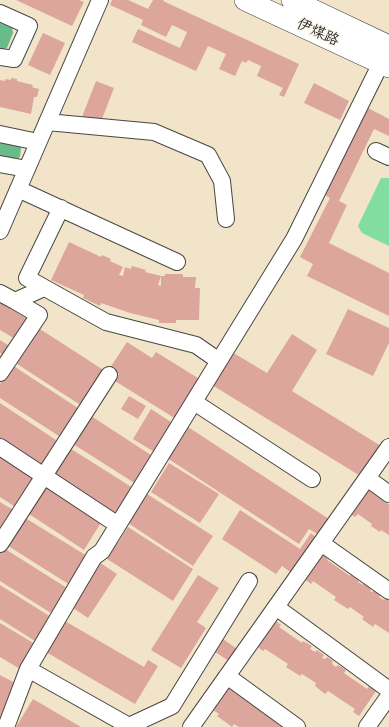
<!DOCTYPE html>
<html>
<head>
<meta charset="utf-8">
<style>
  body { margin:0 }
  canvas { display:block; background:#f1e4c8 }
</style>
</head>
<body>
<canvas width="389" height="727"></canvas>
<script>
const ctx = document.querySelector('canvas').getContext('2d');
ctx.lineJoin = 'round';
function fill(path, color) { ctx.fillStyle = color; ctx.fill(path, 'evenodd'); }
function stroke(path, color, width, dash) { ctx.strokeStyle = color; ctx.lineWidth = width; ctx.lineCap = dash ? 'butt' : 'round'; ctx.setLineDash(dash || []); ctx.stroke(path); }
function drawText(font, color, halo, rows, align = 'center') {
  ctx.font = font + ' "Gochi Hand","LXGW WenKai TC",sans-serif'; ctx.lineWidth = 3; ctx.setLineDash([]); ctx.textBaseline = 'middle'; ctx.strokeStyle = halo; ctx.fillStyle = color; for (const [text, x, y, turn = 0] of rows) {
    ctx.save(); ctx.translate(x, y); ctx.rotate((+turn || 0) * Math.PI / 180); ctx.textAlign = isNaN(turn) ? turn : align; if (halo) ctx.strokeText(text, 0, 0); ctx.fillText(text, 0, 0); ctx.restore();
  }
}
const green = new Path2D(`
  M 381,178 L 389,178 L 389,246 L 362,233 L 358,226 Z`);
const forest = new Path2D(`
  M 0,21 L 12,26 L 13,33 L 7,48 L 0,51 Z
  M 0,139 L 18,143 L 21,148 L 20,157 L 14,160 L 0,157 Z`);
const building = new Path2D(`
  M 16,0 L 79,0 L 84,2 L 72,26 Z
  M 112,0 L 128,0 L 148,9 L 153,0 L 164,0 L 163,1 L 299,64 L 284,97 L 279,95 L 283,88 L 257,76 L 261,66 L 248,60 L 246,63 L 242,61 L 235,76 L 219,69 L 226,54 L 208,46 L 196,71 L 132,42 L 138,29 L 180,48 L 187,32 L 172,25 L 166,37 L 141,25 L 143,20 L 110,5 Z
  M 43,33 L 65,43 L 50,75 L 28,65 Z
  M 11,78 L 17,79 L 17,81 L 33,85 L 32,87 L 39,89 L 37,97 L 34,97 L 31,114 L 0,107 L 0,80 L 5,81 L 5,79 L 11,80 Z
  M 96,81 L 114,88 L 100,124 L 82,117 Z
  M 314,83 L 349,101 L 340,120 L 304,103 Z
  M 368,108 L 389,119 L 389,136 L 374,129 L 339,201 L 347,205 L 329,243 L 389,273 L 389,316 L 307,276 L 313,264 L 300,257 L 330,198 L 325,195 Z
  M 69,242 L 101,257 L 102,255 L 111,259 L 110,261 L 123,267 L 119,275 L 123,276 L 125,267 L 131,269 L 132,266 L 146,270 L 145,272 L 161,276 L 158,285 L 161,286 L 161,276 L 165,276 L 165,274 L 183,274 L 183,277 L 196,277 L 195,288 L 200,288 L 199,320 L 176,320 L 176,323 L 159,323 L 159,320 L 130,313 L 101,303 L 100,306 L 83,298 L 84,295 L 51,280 Z
  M 0,302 L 29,320 L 17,340 L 0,330 Z
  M 348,309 L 389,328 L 389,343 L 373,376 L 326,354 Z
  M 37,327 L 105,371 L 82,406 L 14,362 Z
  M 292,334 L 317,350 L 292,391 L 381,446 L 362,477 L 212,385 L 232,352 L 267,373 Z
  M 0,340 L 11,347 L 5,356 L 0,353 Z
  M 127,342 L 152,358 L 156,352 L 201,380 L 176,419 L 115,381 L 119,374 L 110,368 Z
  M 12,365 L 81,410 L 62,438 L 0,398 L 0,384 Z
  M 129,396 L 146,406 L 138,419 L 121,409 Z
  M 0,403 L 59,442 L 40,471 L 0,446 Z
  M 151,409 L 174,424 L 156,453 L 133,439 Z
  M 88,414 L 154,457 L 136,484 L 70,442 Z
  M 188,427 L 329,519 L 319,535 L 309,529 L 299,544 L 167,458 Z
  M 68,447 L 133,488 L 115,517 L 50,476 Z
  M 0,456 L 36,478 L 17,508 L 0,497 Z
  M 169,463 L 219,494 L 200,523 L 151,492 Z
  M 44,484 L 102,521 L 84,550 L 26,512 Z
  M 366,489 L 370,491 L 372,489 L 380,494 L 378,497 L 379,498 L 381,495 L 389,500 L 387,503 L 389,505 L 389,535 L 381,530 L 380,532 L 371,526 L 372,524 L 358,514 L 355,517 L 349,513 Z
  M 147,494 L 213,536 L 193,566 L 128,523 Z
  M 0,502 L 15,511 L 0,534 Z
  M 240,510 L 300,549 L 311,533 L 317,538 L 293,574 L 282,566 L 276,574 L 222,539 Z
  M 22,516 L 87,556 L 70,585 L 5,544 Z
  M 128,527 L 193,569 L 173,601 L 104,557 L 115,541 L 118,543 Z
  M 2,547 L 67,588 L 51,613 L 0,581 L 0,550 Z
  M 321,552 L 328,558 L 327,560 L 350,576 L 351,574 L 359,579 L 358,582 L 363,585 L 364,583 L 372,588 L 370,591 L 372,592 L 374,590 L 381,595 L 379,597 L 384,600 L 386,598 L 389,600 L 389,633 L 375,624 L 373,627 L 362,619 L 364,617 L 350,607 L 348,609 L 334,600 L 336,597 L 313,581 L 311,584 L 303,578 Z
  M 99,562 L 117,574 L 88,618 L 70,606 Z
  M 198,575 L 219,588 L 197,622 L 206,628 L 181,668 L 151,650 Z
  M 0,585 L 51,617 L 35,641 L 0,619 Z
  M 273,619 L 281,625 L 279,627 L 302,643 L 303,641 L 312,646 L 310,649 L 315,652 L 317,650 L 324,655 L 322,658 L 325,659 L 327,657 L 333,661 L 332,664 L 336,667 L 338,665 L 346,670 L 344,673 L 367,689 L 369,686 L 376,691 L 359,716 L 353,712 L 355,709 L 328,691 L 325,694 L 315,686 L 316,683 L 302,674 L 300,676 L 286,667 L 288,664 L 265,649 L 263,651 L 255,645 Z
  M 65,621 L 144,667 L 148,660 L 158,666 L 135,704 L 46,652 Z
  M 0,623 L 35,644 L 20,669 L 0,657 Z
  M 223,639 L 240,651 L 232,663 L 215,652 Z
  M 0,675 L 19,685 L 0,721 Z
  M 229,688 L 234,691 L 235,690 L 242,694 L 241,696 L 243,698 L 244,696 L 290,727 L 239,727 L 234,724 L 232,727 L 217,716 L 219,714 L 213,710 Z
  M 33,699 L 81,727 L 16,727 Z`);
const minor = new Path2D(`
  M 0,13 L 29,26 L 14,59 L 0,57
  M 47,122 L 154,132 L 208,155 L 222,181 L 226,219
  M 0,134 L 38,142
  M 376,151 L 389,157
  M 0,164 L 27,169
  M 18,189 L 177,262
  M 61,208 L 27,278 L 106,322 L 196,345 L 219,361
  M 0,231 L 100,0
  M 0,293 L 15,301 L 44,288
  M 0,373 L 39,315 L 15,301
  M 194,402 L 312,479
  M 0,447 L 118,525
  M 367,478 L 389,494
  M 321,543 L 389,591
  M 0,544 L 109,375
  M 276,607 L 389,690
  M 28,669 L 129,726 L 172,706 L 249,581
  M 227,676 L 297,727
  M 6,727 L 28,669 L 94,557 L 102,551 L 294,239 L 381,63
  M 191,727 L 389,447
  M 367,727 L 389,696`);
const major = new Path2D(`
  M 245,0 L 389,67
  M 292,0 L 389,46`);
const streetNames = [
  ["伊煤路",317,34,25]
];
fill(green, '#82dda3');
fill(forest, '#69bc89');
fill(building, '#dda69d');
stroke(minor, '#494743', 18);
stroke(major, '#494743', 22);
stroke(minor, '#fff', 16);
stroke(major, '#fff', 21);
drawText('15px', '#2b2b2b', '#fbf7ec', streetNames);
</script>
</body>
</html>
